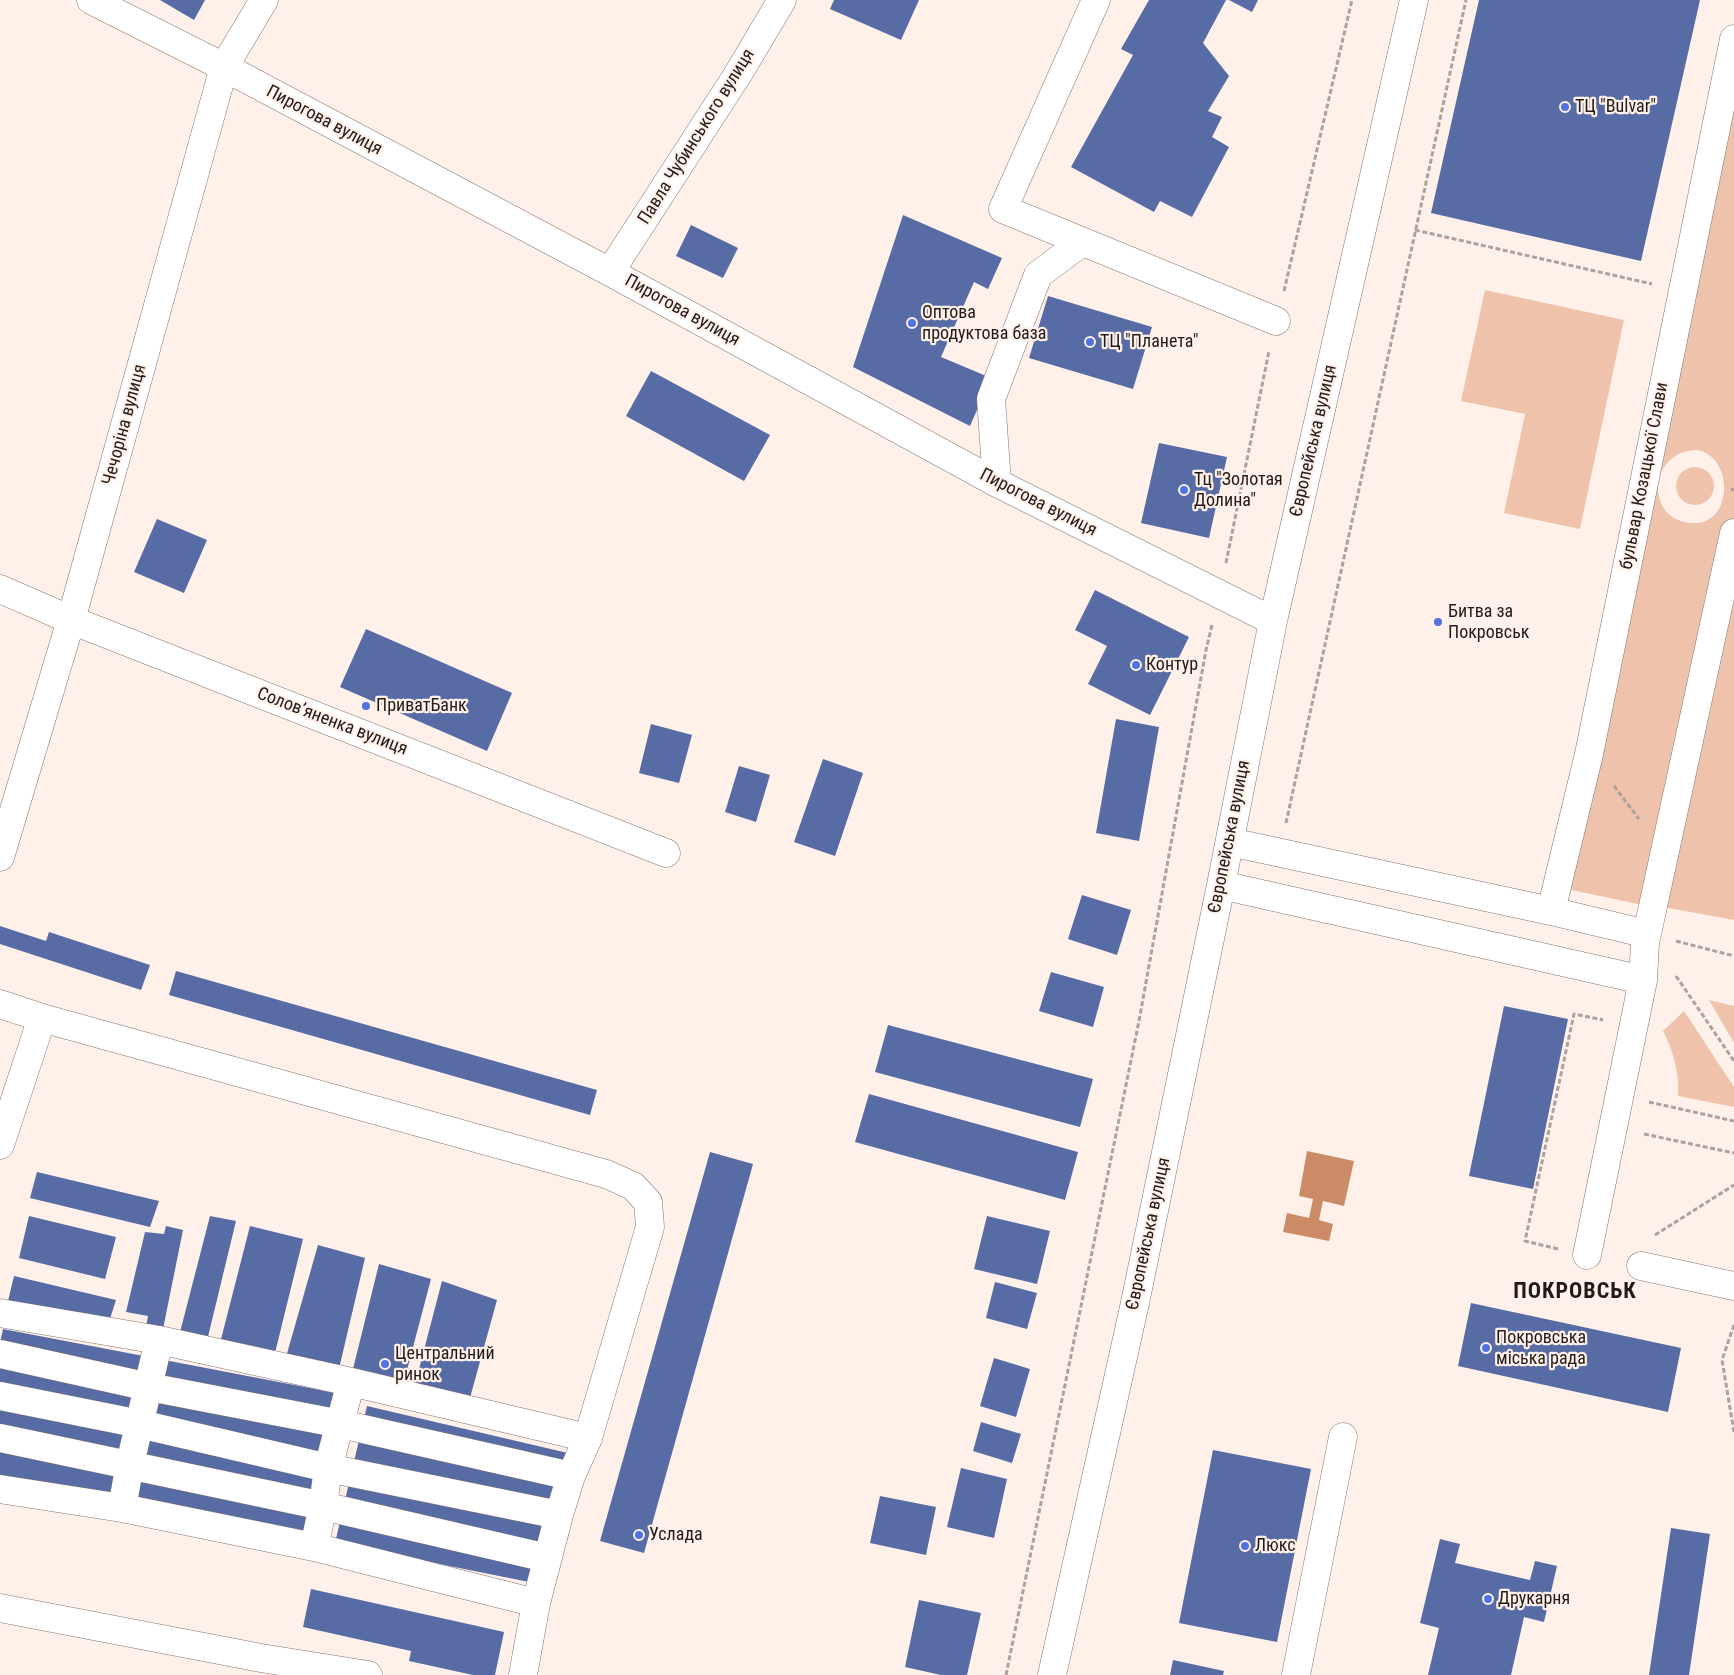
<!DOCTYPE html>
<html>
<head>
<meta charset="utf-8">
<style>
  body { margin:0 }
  canvas { display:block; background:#fff1ea }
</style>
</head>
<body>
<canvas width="1734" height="1675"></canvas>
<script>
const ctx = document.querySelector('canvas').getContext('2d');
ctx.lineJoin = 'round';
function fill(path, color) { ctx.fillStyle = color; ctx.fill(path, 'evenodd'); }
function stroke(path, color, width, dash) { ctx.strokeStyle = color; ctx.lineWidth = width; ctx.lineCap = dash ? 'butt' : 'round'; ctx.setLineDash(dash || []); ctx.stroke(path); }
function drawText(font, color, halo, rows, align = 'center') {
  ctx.font = font + ' "Roboto Condensed",sans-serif'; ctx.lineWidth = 4.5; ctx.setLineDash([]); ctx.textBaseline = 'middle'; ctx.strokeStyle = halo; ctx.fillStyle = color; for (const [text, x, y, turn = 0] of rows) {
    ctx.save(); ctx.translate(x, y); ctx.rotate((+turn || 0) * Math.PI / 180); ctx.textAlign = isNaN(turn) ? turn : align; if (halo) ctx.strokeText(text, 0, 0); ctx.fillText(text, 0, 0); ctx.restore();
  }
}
const green = new Path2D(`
  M 1734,39 L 1734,533 L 1652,907 L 1562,888 ZM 1697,450 C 1734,456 1734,526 1692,523 C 1645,521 1647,451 1697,450 Z
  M 1485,290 L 1624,320 L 1580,529 L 1504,513 L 1525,414 L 1461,401 Z
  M1676 486a19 19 0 1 1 38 0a19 19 0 1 1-38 0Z
  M 1734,553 L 1734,920 L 1663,907 Z
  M 1709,1000 L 1734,1006 L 1734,1043 Z
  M 1684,1011 L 1734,1087 L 1734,1107 L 1678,1096 C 1679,1072 1674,1052 1663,1031 Z`);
const water = new Path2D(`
  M 1307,1151 L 1354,1161 L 1344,1206 L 1323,1201 L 1319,1220 L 1333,1224 L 1329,1241 L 1283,1232 L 1287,1213 L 1309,1218 L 1313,1199 L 1299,1196 Z`);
const building = new Path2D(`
  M 160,0 L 205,0 L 194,20 Z
  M 834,0 L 919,0 L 901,40 L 830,9 Z
  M 1149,0 L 1226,0 L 1203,43 L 1229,76 L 1208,111 L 1222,117 L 1212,137 L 1229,147 L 1192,217 L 1160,201 L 1154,212 L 1071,167 L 1133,55 L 1121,49 Z
  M 1229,0 L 1258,0 L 1252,12 Z
  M 1479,0 L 1700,0 L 1641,261 L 1431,213 Z
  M 903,215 L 1002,258 L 988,289 L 974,282 L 941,357 L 991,378 L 970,426 L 853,367 Z
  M 691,225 L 738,248 L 723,278 L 676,256 Z
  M 1048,296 L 1152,327 L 1133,389 L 1029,358 Z
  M 651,371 L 770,435 L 744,481 L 626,416 Z
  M 1159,443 L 1227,457 L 1209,538 L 1141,523 Z
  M 157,519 L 207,540 L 184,593 L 134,572 Z
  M 1095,590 L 1189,637 L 1150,715 L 1088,684 L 1107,646 L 1075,630 Z
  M 366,629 L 512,693 L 487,751 L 340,687 Z
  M 1116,719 L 1159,727 L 1139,841 L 1096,833 Z
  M 651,724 L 692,735 L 679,783 L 639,773 Z
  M 823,759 L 863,773 L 835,856 L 794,842 Z
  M 739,766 L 770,775 L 756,822 L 725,812 Z
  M 1082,895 L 1131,910 L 1117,955 L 1068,939 Z
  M 0,926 L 46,941 L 49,932 L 150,965 L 141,990 L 0,944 Z
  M 176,971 L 597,1090 L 590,1115 L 169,995 Z
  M 1051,972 L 1104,987 L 1093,1027 L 1039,1011 Z
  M 1504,1006 L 1568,1019 L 1533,1189 L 1469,1176 Z
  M 888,1025 L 1093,1079 L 1080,1127 L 875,1072 Z
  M 869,1094 L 1078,1152 L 1065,1200 L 855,1142 Z
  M 710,1152 L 753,1164 L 644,1553 L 600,1541 Z
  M 37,1172 L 159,1201 L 150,1227 L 30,1198 Z
  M 29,1216 L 116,1237 L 105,1279 L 19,1258 Z
  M 210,1216 L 236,1221 L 206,1345 L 178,1340 Z
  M 987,1216 L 1050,1231 L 1037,1284 L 974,1269 Z
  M 166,1226 L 183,1230 L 163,1329 L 146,1327 L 148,1316 L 126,1312 L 145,1232 L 164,1234 Z
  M 250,1226 L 303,1239 L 273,1361 L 219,1347 Z
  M 318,1245 L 365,1258 L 338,1373 L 286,1357 Z
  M 379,1264 L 431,1279 L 402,1389 L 351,1377 Z
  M 14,1276 L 116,1300 L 108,1325 L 8,1301 Z
  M 442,1281 L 497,1300 L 468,1405 L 413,1392 Z
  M 995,1282 L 1037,1293 L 1027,1329 L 986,1318 Z
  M 1471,1303 L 1681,1348 L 1668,1412 L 1458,1366 Z
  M 3,1329 L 336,1393 L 322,1540 L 0,1485 L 0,1343 Z
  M 994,1358 L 1030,1369 L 1016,1417 L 980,1406 Z
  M 367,1406 L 572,1454 L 534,1583 L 335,1543 Z
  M 981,1422 L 1021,1434 L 1012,1463 L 973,1451 Z
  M 1213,1450 L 1311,1469 L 1277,1642 L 1179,1623 Z
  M 961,1468 L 1007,1479 L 994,1538 L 947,1527 Z
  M 880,1496 L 936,1507 L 926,1555 L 870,1543 Z
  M 1671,1528 L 1710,1534 L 1689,1675 L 1649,1675 Z
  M 1440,1539 L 1460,1544 L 1455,1563 L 1530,1580 L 1535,1561 L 1557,1566 L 1544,1622 L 1524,1617 L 1511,1675 L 1428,1675 L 1439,1628 L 1420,1623 Z
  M 311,1589 L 504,1632 L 495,1675 L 473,1675 L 409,1661 L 411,1651 L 303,1627 Z
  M 919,1600 L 981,1613 L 967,1675 L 941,1675 L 905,1667 Z
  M 1173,1660 L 1224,1671 L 1223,1675 L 1170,1675 Z`);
const path = new Path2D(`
  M 1415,230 L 1652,284
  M 1284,291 L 1352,0
  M 1731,489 L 1734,490
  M 1226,563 L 1269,351
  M 1614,786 L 1639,819
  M 1286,823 L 1466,0
  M 1676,941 L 1734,956
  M 1676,976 L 1734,1061
  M 1649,1102 L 1734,1121
  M 1644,1134 L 1734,1153
  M 1655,1235 L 1734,1185
  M 1558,1249 L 1525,1241 L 1574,1014 L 1603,1020
  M 1734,1325 L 1722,1360 L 1734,1432
  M 1006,1675 L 1139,1021 L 1206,650 L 1212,625`);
const minor = new Path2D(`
  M 91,0 L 224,67 L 610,272 L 997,483 L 1273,621
  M 1096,0 L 1003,209 L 1276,321
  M 610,272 L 738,74 L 782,0
  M 997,483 L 991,399 L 1038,275 L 1082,242
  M 0,589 L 71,620 L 666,853
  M 1230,842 L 1551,911 L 1647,934
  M 0,857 L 71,620 L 224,67 L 264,0
  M 1221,885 L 1643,980
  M 1551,911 L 1589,754 L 1734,39
  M 0,1004 L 42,1018 L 606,1174 L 633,1186 L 648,1202 L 650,1227 L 588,1438 L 571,1476 L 559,1515 L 536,1603 L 523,1675
  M 0,1145 L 42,1018
  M 1587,1255 L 1643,980 L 1645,943 L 1734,533
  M 1641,1266 L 1734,1286
  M 0,1313 L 159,1340 L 351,1382 L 588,1438
  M 0,1354 L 149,1387 L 341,1424 L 571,1476
  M 0,1396 L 140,1424 L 328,1468 L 559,1515
  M 0,1438 L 323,1506 L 547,1558
  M 0,1489 L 122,1508 L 314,1547 L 536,1603
  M 122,1508 L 130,1464 L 159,1340
  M 314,1547 L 323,1506 L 328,1468 L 351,1382
  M 0,1608 L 261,1658 L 368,1675
  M 1052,1675 L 1135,1303 L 1221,885 L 1273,621 L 1414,0
  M 1296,1675 L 1343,1437`);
const markers = [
  [1565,107,5,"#5072e6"],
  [912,323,5,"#5072e6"],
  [1090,342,5,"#5072e6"],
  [1184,490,5,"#5072e6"],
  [1438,622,5,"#5072e6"],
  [1136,665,5,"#5072e6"],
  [366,706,5,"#5072e6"],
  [1486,1348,5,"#5072e6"],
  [385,1364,5,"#5072e6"],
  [639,1535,5,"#5072e6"],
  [1245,1546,5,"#5072e6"],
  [1488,1599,5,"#5072e6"]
];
const poiNames = [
  ["ТЦ \"Bulvar\"",1575,107],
  ["Оптова",922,313],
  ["продуктова база",922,334],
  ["ТЦ \"Планета\"",1100,342],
  ["Тц \"Золотая",1194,480],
  ["Долина\"",1194,501],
  ["Битва за",1448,612],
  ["Покровськ",1448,633],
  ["Контур",1146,665],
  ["ПриватБанк",376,706],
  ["Покровська",1496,1338],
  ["міська рада",1496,1359],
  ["Центральний",395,1354],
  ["ринок",395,1375],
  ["Услада",649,1535],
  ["Люкс",1255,1546],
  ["Друкарня",1498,1599]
];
const streetNames = [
  ["Пирогова вулиця",324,121,28],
  ["Павла Чубинського вулиця",697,137,-58],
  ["Пирогова вулиця",682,311,29],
  ["Чечоріна вулиця",125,425,-75],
  ["Європейська вулиця",1314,441,-77],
  ["бульвар Козацької Слави",1645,476,-79],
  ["Пирогова вулиця",1038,503,27],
  ["Солов’яненка вулиця",332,722,21],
  ["Європейська вулиця",1230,837,-79],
  ["Європейська вулиця",1149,1234,-78]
];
const districtNames = [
  ["ПОКРОВСЬК",1575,1292]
];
fill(green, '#efc3ab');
fill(water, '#cb8b67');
fill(building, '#576ba4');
stroke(minor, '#81756f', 29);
stroke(path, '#aca19c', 3, [5, 2.5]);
stroke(minor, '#fff', 28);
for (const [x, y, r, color] of markers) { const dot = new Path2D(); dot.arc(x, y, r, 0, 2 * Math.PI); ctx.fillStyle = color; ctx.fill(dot); stroke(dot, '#fff1ea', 2); }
drawText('18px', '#201b18', '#fff1ea', poiNames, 'left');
drawText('18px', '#201b18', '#fff1ea', streetNames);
ctx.letterSpacing = '1px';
drawText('bold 22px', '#201b18', '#fff1ea', districtNames);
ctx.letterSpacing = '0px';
</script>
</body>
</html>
